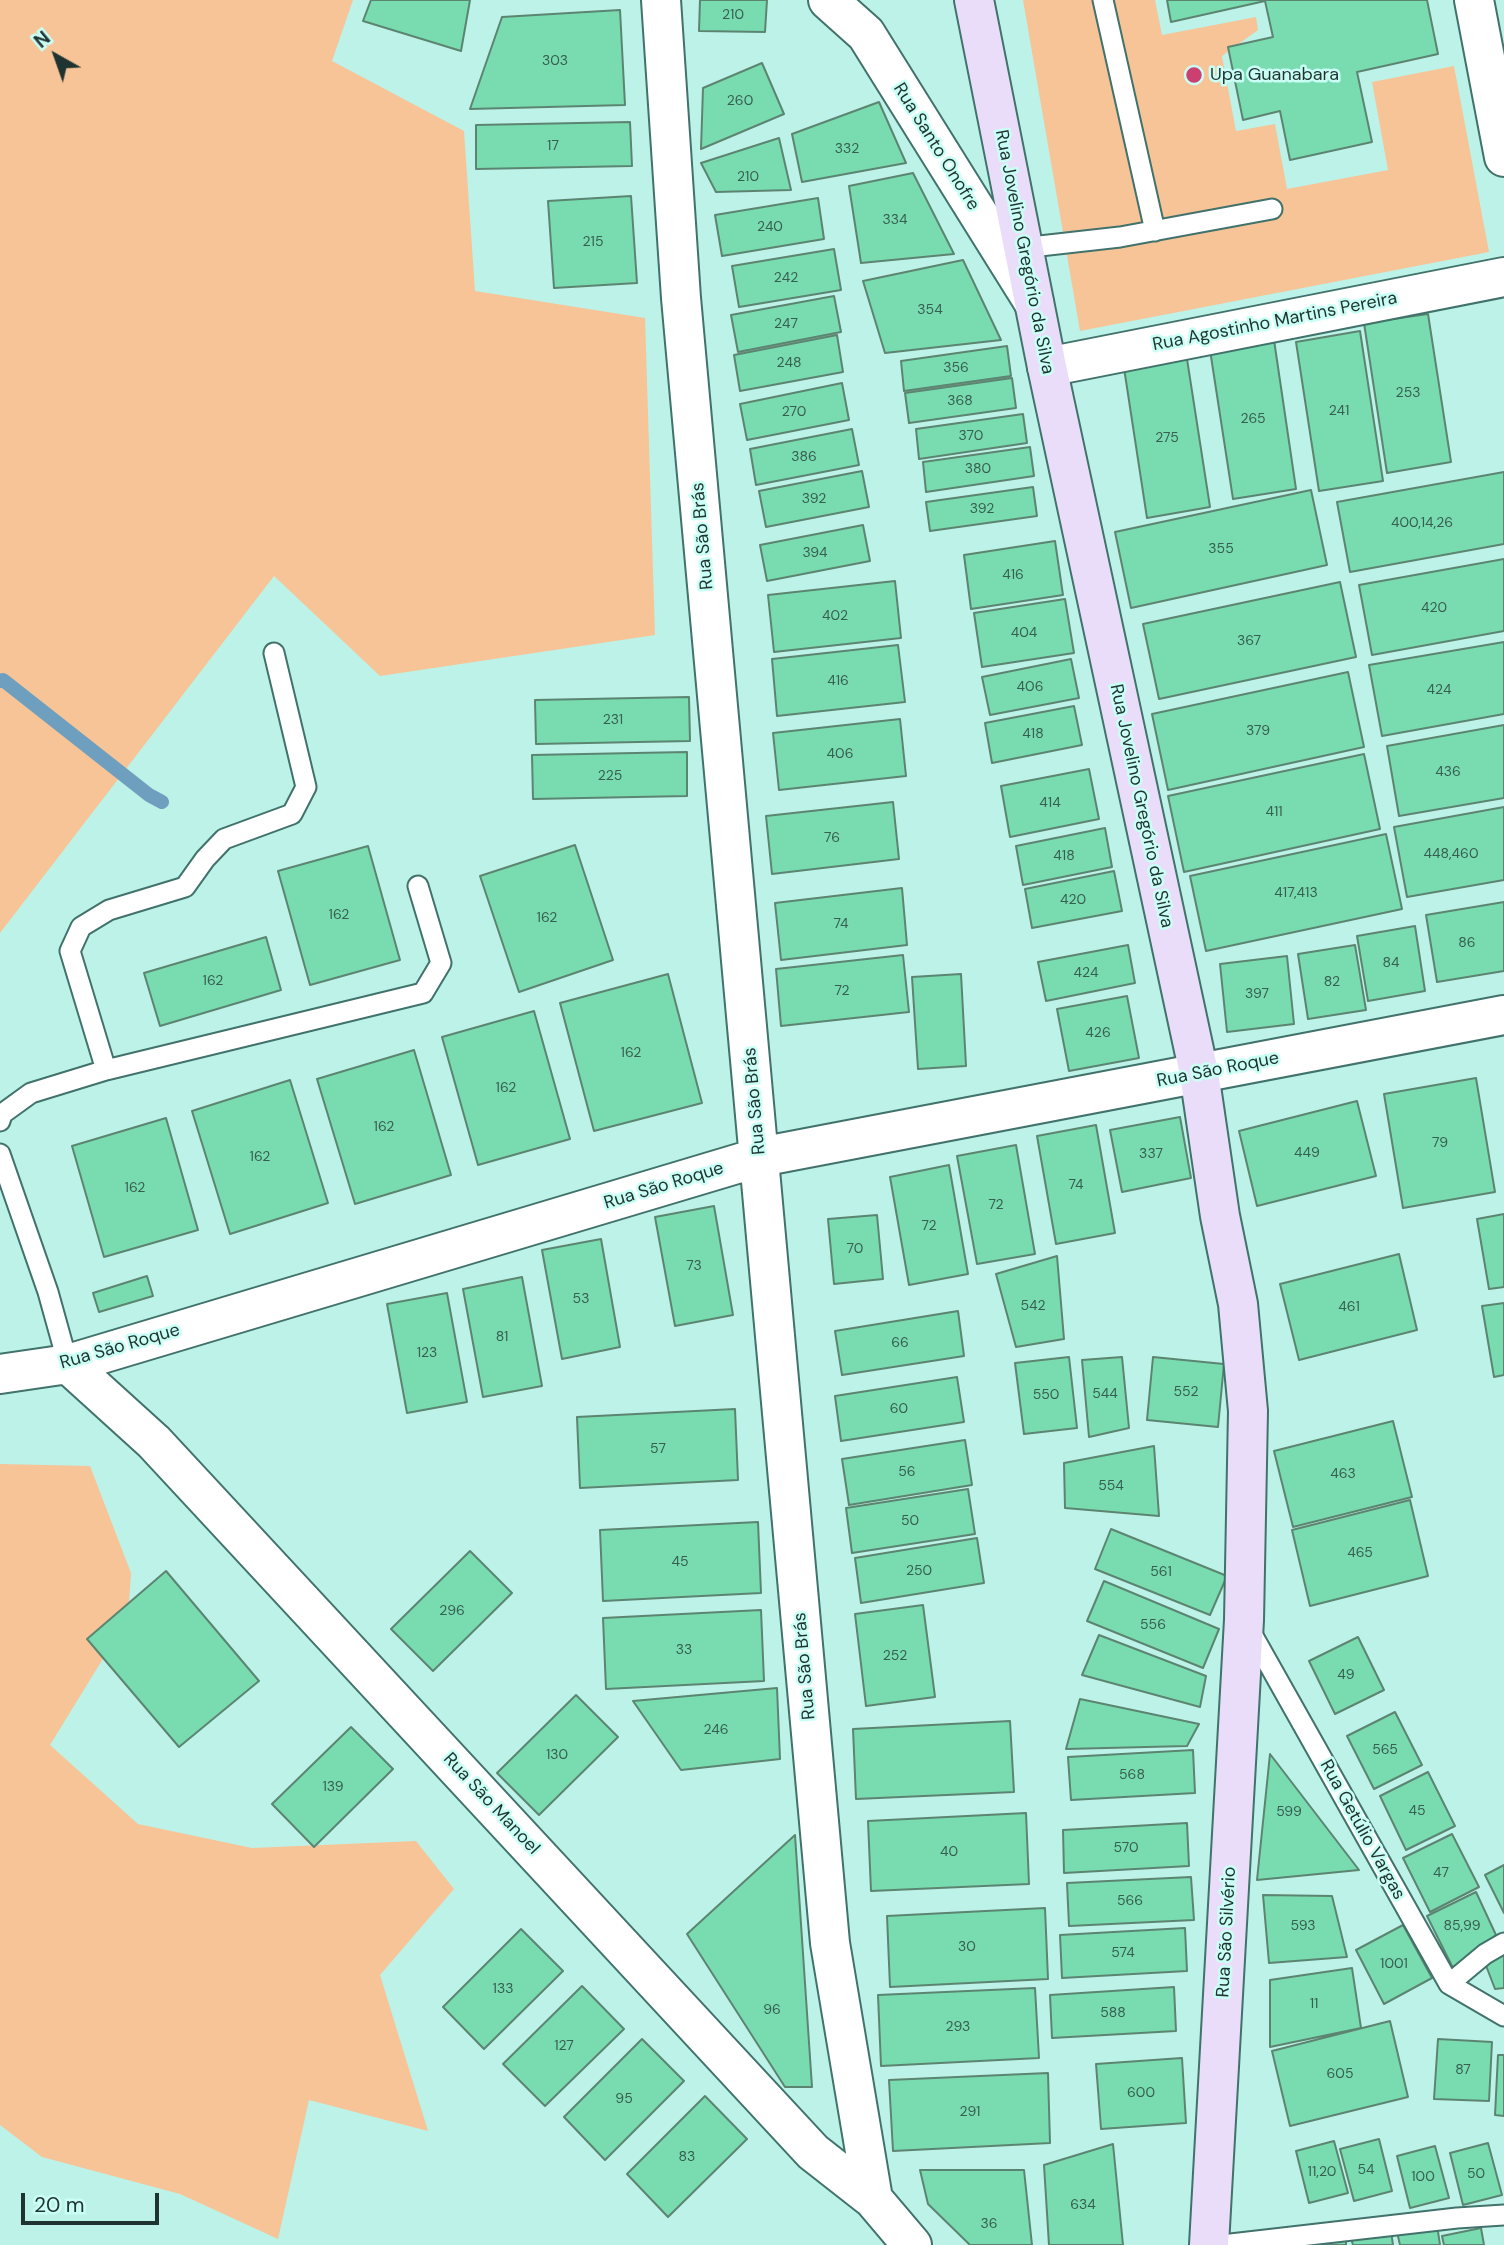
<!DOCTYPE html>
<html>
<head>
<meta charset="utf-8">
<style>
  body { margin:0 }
  #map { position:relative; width:1504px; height:2245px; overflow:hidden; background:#bdf2e8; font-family:"DM Sans",sans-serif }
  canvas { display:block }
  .north { position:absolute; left:21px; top:21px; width:70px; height:70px; -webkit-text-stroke:5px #cafff6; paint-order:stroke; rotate:320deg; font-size:19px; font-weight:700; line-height:28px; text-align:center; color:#1f3431 }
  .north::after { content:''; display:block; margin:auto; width:24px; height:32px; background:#1f3431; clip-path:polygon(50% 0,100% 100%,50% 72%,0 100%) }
  .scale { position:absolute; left:21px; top:2193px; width:138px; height:32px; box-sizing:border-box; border:4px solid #1f3431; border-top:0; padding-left:9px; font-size:21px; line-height:24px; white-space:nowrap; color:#1f3431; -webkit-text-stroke:5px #cafff6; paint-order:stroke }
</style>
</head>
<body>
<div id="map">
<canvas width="1504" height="2245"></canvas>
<div class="north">N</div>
<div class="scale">20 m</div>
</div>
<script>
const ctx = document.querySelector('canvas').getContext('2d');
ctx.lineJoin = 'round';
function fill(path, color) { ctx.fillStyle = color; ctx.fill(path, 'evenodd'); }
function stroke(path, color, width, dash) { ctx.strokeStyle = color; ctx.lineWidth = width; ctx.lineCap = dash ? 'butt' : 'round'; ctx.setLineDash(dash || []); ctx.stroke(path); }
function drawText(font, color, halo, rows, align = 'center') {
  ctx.font = font + ' "DM Sans",sans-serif'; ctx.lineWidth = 5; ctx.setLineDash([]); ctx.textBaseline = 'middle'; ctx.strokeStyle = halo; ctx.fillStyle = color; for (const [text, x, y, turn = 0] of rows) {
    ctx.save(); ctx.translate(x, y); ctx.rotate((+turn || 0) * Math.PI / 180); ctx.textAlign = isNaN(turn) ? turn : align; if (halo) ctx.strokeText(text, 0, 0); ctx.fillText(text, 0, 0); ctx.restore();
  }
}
const green = new Path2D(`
  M 0,0 L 353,0 L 332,61 L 464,131 L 475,291 L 645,318 L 655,635 L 380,676 L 274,576 L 0,933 Z
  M 1023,0 L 1155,0 L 1162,35 L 1256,17 L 1258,30 L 1222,56 L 1236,131 L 1275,124 L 1287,189 L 1388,170 L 1372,82 L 1454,66 L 1489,252 L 1080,331 Z
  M 0,1464 L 90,1466 L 131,1573 L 128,1618 L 50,1745 L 138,1824 L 252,1848 L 416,1841 L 454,1889 L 380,1975 L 428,2131 L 309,2100 L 278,2239 L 180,2194 L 42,2157 L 0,2125 Z`);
const stream = new Path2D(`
  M 0,681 L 3,680 L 149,795 L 162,802`);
const building = new Path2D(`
  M 371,0 L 470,0 L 461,51 L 363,21 Z
  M 700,0 L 767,0 L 765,32 L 699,31 Z
  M 1167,0 L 1427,0 L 1438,54 L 1357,72 L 1372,142 L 1290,160 L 1280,111 L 1243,120 L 1228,47 L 1273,37 L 1265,1 L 1171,22 Z
  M 620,10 L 625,105 L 470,109 L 502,17 Z
  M 762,63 L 784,114 L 701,149 L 703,88 Z
  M 879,102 L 906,163 L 802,182 L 792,134 Z
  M 630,122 L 632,166 L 476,169 L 476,125 Z
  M 779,138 L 791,190 L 716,192 L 701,163 Z
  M 913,173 L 954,254 L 861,263 L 849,186 Z
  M 631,196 L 637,283 L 554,288 L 548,201 Z
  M 818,198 L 824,239 L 722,256 L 715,215 Z
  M 834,249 L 841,290 L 739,307 L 732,266 Z
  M 963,260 L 1001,340 L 885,353 L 863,281 Z
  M 834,296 L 841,332 L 738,352 L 731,315 Z
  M 1428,314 L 1451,462 L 1387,473 L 1364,323 Z
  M 1360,331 L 1383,481 L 1319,491 L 1296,342 Z
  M 837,335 L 843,372 L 740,391 L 734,355 Z
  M 1274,340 L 1296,489 L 1233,499 L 1210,350 Z
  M 1007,346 L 1011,376 L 904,391 L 901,361 Z
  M 1187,359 L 1210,507 L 1147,518 L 1124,368 Z
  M 1012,378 L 1016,408 L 909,423 L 905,393 Z
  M 842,383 L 849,420 L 747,440 L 740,404 Z
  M 1023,414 L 1027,443 L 919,459 L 916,429 Z
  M 852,429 L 859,465 L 756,485 L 750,449 Z
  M 1030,447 L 1034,476 L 926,492 L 923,462 Z
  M 862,471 L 869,507 L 766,527 L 759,491 Z
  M 1504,472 L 1504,544 L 1350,572 L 1337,502 Z
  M 1033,487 L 1037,516 L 930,531 L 926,502 Z
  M 1311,490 L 1327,565 L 1131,608 L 1115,532 Z
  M 863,525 L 870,561 L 767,581 L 760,545 Z
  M 1055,541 L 1063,595 L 971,609 L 964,555 Z
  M 1504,559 L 1504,631 L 1372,655 L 1359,585 Z
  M 895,581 L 901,638 L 774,652 L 768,595 Z
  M 1340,582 L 1356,657 L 1159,699 L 1143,624 Z
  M 1065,599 L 1074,653 L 982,667 L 974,613 Z
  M 1504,642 L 1504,714 L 1382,736 L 1369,665 Z
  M 898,645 L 905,702 L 777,716 L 772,659 Z
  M 1071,659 L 1079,698 L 990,715 L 982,677 Z
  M 1348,672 L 1364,747 L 1168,790 L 1152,714 Z
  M 689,697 L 690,741 L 536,744 L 535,700 Z
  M 1074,706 L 1082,745 L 992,763 L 985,723 Z
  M 900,719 L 906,776 L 779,790 L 773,733 Z
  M 1504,725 L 1504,798 L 1399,816 L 1387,746 Z
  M 687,752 L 687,796 L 533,799 L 532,755 Z
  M 1364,754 L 1380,829 L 1184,872 L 1168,796 Z
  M 1089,769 L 1099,819 L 1010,837 L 1001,786 Z
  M 893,802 L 899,859 L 772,874 L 766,816 Z
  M 1504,807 L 1504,880 L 1407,897 L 1394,827 Z
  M 1105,828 L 1112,867 L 1023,885 L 1016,846 Z
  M 1386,834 L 1402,909 L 1206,951 L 1190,876 Z
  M 575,845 L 613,960 L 519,992 L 480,876 Z
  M 368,846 L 400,960 L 310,985 L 278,871 Z
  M 1114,871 L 1122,911 L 1032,928 L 1025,889 Z
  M 902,888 L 907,945 L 781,960 L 775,903 Z
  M 1504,902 L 1504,971 L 1437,982 L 1426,915 Z
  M 1415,926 L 1425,991 L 1368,1001 L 1357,936 Z
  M 266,937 L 281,990 L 160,1026 L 144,973 Z
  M 1128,945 L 1135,983 L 1046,1001 L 1038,962 Z
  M 1355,945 L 1366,1010 L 1308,1019 L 1298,954 Z
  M 903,955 L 909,1012 L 781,1026 L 776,969 Z
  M 1287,956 L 1294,1024 L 1227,1032 L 1220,964 Z
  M 668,974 L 702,1103 L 594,1131 L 560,1003 Z
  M 961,974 L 966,1066 L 918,1069 L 912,977 Z
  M 1127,996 L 1139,1058 L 1069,1071 L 1057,1009 Z
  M 534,1011 L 570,1139 L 478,1165 L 442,1037 Z
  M 414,1050 L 451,1175 L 355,1204 L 317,1079 Z
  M 1476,1078 L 1495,1192 L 1403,1208 L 1384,1094 Z
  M 290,1080 L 328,1203 L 230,1234 L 192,1111 Z
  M 1357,1101 L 1376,1176 L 1257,1206 L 1239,1131 Z
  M 1180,1117 L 1191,1178 L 1122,1192 L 1110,1130 Z
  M 166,1118 L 198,1230 L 104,1257 L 72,1146 Z
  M 1096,1125 L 1115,1233 L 1056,1244 L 1037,1136 Z
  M 1016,1145 L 1035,1254 L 977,1264 L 957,1156 Z
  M 949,1165 L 968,1274 L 909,1285 L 890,1177 Z
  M 714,1206 L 733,1315 L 675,1326 L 655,1217 Z
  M 1504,1214 L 1504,1287 L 1489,1289 L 1477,1219 Z
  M 877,1215 L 883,1279 L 834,1284 L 828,1219 Z
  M 601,1239 L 620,1347 L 562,1359 L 542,1250 Z
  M 1399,1254 L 1417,1330 L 1299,1360 L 1280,1284 Z
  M 1057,1256 L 1064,1339 L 1016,1347 L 996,1274 Z
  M 147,1276 L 153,1296 L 99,1312 L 93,1293 Z
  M 522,1277 L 542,1386 L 483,1397 L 463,1289 Z
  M 447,1293 L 467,1402 L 407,1413 L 387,1304 Z
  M 1504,1303 L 1504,1375 L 1494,1377 L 1482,1306 Z
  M 958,1311 L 964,1356 L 842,1375 L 835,1331 Z
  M 1069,1357 L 1077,1428 L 1024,1434 L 1015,1363 Z
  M 1122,1357 L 1129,1428 L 1089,1437 L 1082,1360 Z
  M 1153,1357 L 1224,1364 L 1218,1427 L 1147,1420 Z
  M 957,1377 L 964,1422 L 841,1441 L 835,1396 Z
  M 735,1409 L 738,1480 L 580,1488 L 577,1417 Z
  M 1393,1421 L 1412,1497 L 1293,1527 L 1274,1451 Z
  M 965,1440 L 972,1485 L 849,1505 L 842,1459 Z
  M 1154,1446 L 1159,1516 L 1065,1508 L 1064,1463 Z
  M 968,1489 L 975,1534 L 852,1553 L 846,1508 Z
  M 1410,1500 L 1428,1576 L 1310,1606 L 1292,1530 Z
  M 758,1522 L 761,1593 L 603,1601 L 600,1530 Z
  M 1111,1529 L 1227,1576 L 1210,1615 L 1095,1569 Z
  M 977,1538 L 984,1583 L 861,1603 L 855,1558 Z
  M 470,1551 L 512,1593 L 433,1671 L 391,1629 Z
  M 166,1571 L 259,1681 L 179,1747 L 87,1639 Z
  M 1104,1581 L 1219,1629 L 1203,1668 L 1087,1621 Z
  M 923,1605 L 935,1697 L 866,1706 L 855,1614 Z
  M 761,1610 L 764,1681 L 606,1689 L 603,1618 Z
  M 1099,1635 L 1206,1676 L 1200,1707 L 1082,1675 Z
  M 1358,1637 L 1384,1690 L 1335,1714 L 1309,1661 Z
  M 777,1688 L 780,1759 L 681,1770 L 633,1701 Z
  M 576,1695 L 618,1737 L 539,1815 L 497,1773 Z
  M 1080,1699 L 1199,1724 L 1187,1746 L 1066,1749 Z
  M 1395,1712 L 1422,1765 L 1374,1789 L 1347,1736 Z
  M 1010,1721 L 1014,1792 L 856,1799 L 853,1729 Z
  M 351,1727 L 393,1769 L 314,1847 L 272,1804 Z
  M 1193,1750 L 1195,1793 L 1071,1800 L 1068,1757 Z
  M 1270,1754 L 1359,1870 L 1257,1880 Z
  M 1428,1772 L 1455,1826 L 1406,1850 L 1380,1796 Z
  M 1026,1813 L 1029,1884 L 871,1891 L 868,1821 Z
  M 1187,1823 L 1189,1866 L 1064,1873 L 1063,1830 Z
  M 1452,1834 L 1479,1887 L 1430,1912 L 1403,1858 Z
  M 795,1835 L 812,2087 L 785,2087 L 687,1934 Z
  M 1504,1865 L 1504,1913 L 1485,1875 Z
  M 1191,1877 L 1194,1920 L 1069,1926 L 1067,1883 Z
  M 1476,1892 L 1496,1935 L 1454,1970 L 1427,1916 Z
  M 1263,1895 L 1332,1896 L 1347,1957 L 1269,1963 Z
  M 1045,1908 L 1048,1979 L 890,1987 L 887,1916 Z
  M 1403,1925 L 1432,1978 L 1384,2004 L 1356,1950 Z
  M 1185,1928 L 1187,1971 L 1062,1978 L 1060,1935 Z
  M 521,1929 L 563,1971 L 484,2049 L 443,2007 Z
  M 1504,1955 L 1504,1988 L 1495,1989 L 1485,1963 Z
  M 1352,1968 L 1361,2028 L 1270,2047 L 1270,1980 Z
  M 582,1986 L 624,2029 L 545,2106 L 503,2064 Z
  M 1174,1987 L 1176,2031 L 1052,2038 L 1050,1995 Z
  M 1035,1988 L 1039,2058 L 881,2066 L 878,1995 Z
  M 1390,2021 L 1408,2097 L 1290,2126 L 1272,2051 Z
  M 642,2039 L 684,2081 L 605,2160 L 564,2117 Z
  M 1438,2039 L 1492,2042 L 1489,2101 L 1434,2099 Z
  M 1498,2055 L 1504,2055 L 1504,2116 L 1495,2115 Z
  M 1182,2058 L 1186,2123 L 1101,2129 L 1096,2064 Z
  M 1048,2073 L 1050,2143 L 893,2151 L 889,2080 Z
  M 705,2096 L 747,2139 L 668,2217 L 627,2174 Z
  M 1379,2139 L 1392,2191 L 1354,2201 L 1340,2149 Z
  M 1334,2141 L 1348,2193 L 1309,2203 L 1296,2151 Z
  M 1488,2143 L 1502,2195 L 1463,2205 L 1450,2153 Z
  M 1113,2144 L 1123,2245 L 1049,2245 L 1044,2165 Z
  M 1435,2146 L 1449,2198 L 1410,2208 L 1397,2156 Z
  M 920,2170 L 1024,2170 L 1032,2245 L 970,2245 L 928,2204 Z
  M 1437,2225 L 1440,2245 L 1400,2245 L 1397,2232 Z
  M 1481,2228 L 1484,2245 L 1444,2245 L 1442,2236 Z
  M 1391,2231 L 1393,2245 L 1353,2245 L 1351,2238 Z
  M 1346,2240 L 1346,2245 L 1316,2245 Z`);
const lane = new Path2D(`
  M 1103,0 L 1155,231
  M 1022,248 L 1120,237 L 1272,209
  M 106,1070 L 70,951 L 81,927 L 109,910 L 185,887 L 205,859 L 224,839 L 292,814 L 306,787 L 274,653
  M 0,1121 L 2,1114 L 31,1093 L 106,1070 L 423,993 L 441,963 L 418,886
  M 0,1154 L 48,1292 L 68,1364
  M 1249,1629 L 1449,1984 L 1504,2016
  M 1449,1984 L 1485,1954 L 1504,1943
  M 1222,2245 L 1457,2218 L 1504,2215`);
const street = new Path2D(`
  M 661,0 L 681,298 L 830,1943 L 873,2199
  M 828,0 L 866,34 L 1034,303
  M 1474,0 L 1504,157
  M 1047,367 L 1504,277
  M 68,1364 L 154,1442 L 813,2152 L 873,2199 L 912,2245
  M 0,1374 L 68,1364 L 760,1157 L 1504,1015`);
const secondary = new Path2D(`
  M 974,0 L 1047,367 L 1199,1073 L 1220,1216 L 1238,1304 L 1248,1411 L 1244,1620 L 1209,2245`);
const markers = [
  [1194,75,9,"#cc3f71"]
];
const numberNames = [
  ["210",733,15],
  ["303",555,61],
  ["260",740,101],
  ["17",553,146],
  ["332",847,149],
  ["210",748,177],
  ["334",895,220],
  ["240",770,227],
  ["215",593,242],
  ["242",786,278],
  ["354",930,310],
  ["247",786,324],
  ["248",789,363],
  ["356",956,368],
  ["253",1408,393],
  ["368",960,401],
  ["241",1339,411],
  ["270",794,412],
  ["265",1253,419],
  ["370",971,436],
  ["275",1167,438],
  ["386",804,457],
  ["380",978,469],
  ["392",814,499],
  ["392",982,509],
  ["400,14,26",1422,523],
  ["355",1221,549],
  ["394",815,553],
  ["416",1013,575],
  ["420",1434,608],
  ["402",835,616],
  ["404",1024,633],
  ["367",1249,641],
  ["416",838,681],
  ["406",1030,687],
  ["424",1439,690],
  ["231",613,720],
  ["379",1258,731],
  ["418",1033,734],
  ["406",840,754],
  ["436",1448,772],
  ["225",610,776],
  ["414",1050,803],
  ["411",1274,812],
  ["76",832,838],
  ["448,460",1451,854],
  ["418",1064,856],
  ["417,413",1296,893],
  ["420",1073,900],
  ["162",339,915],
  ["162",547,918],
  ["74",841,924],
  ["86",1467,943],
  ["84",1391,963],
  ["424",1086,973],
  ["162",213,981],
  ["82",1332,982],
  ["72",842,991],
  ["397",1257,994],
  ["426",1098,1033],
  ["162",631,1053],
  ["162",506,1088],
  ["162",384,1127],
  ["79",1440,1143],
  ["449",1307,1153],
  ["337",1151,1154],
  ["162",260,1157],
  ["74",1076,1185],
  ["162",135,1188],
  ["72",996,1205],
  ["72",929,1226],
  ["70",855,1249],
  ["73",694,1266],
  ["53",581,1299],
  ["542",1033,1306],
  ["461",1349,1307],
  ["81",502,1337],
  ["66",900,1343],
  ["123",427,1353],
  ["552",1186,1392],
  ["544",1105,1394],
  ["550",1046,1395],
  ["60",899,1409],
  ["57",658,1449],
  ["56",907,1472],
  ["463",1343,1474],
  ["554",1111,1486],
  ["50",910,1521],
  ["465",1360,1553],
  ["45",680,1562],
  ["250",919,1571],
  ["561",1161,1572],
  ["296",452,1611],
  ["556",1153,1625],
  ["33",684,1650],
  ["252",895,1656],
  ["49",1346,1675],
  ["246",716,1730],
  ["565",1385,1750],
  ["130",557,1755],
  ["568",1132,1775],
  ["139",333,1787],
  ["45",1417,1811],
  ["599",1289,1812],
  ["570",1126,1848],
  ["40",949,1852],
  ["47",1441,1873],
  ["566",1130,1901],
  ["593",1303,1926],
  ["85,99",1462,1926],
  ["30",967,1947],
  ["574",1123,1953],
  ["1001",1394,1964],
  ["133",503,1989],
  ["11",1314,2004],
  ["96",772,2010],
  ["588",1113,2013],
  ["293",958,2027],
  ["127",564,2046],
  ["87",1463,2070],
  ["605",1340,2074],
  ["600",1141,2093],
  ["95",624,2099],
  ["291",970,2112],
  ["83",687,2157],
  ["54",1366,2170],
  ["11,20",1322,2172],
  ["50",1476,2174],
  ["100",1423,2177],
  ["634",1083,2205],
  ["36",989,2224]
];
const poiNames = [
  ["Upa Guanabara",1210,75]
];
const streetNames = [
  ["Rua Santo Onofre",936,147,58],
  ["Rua Jovelino Gregório da Silva",1024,252,79],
  ["Rua Agostinho Martins Pereira",1275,322,-11],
  ["Rua São Brás",703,536,-95],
  ["Rua Jovelino Gregório da Silva",1141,806,78],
  ["Rua São Roque",1218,1070,-11],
  ["Rua São Brás",755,1101,-95],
  ["Rua São Roque",664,1186,-17],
  ["Rua São Roque",120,1347,-16],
  ["Rua São Brás",805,1666,-95],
  ["Rua São Manoel",491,1804,47],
  ["Rua Getúlio Vargas",1362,1830,61],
  ["Rua São Silvério",1227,1932,-87]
];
fill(green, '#f6c497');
stroke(stream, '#6f9fbf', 14);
fill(building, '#79dcb0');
stroke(building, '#5c8571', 2);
stroke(lane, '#41726b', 23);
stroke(street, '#41726b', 42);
stroke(secondary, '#41726b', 42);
stroke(lane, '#fff', 19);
stroke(street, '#fff', 38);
stroke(secondary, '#eaddfa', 38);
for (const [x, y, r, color] of markers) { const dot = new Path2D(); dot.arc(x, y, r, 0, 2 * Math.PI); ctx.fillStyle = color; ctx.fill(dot); stroke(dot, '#cafff6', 2.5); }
drawText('14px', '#365e51', null, numberNames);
drawText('18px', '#1f3431', '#cafff6', poiNames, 'left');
drawText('18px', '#1f3431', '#cafff6', streetNames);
</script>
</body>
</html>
